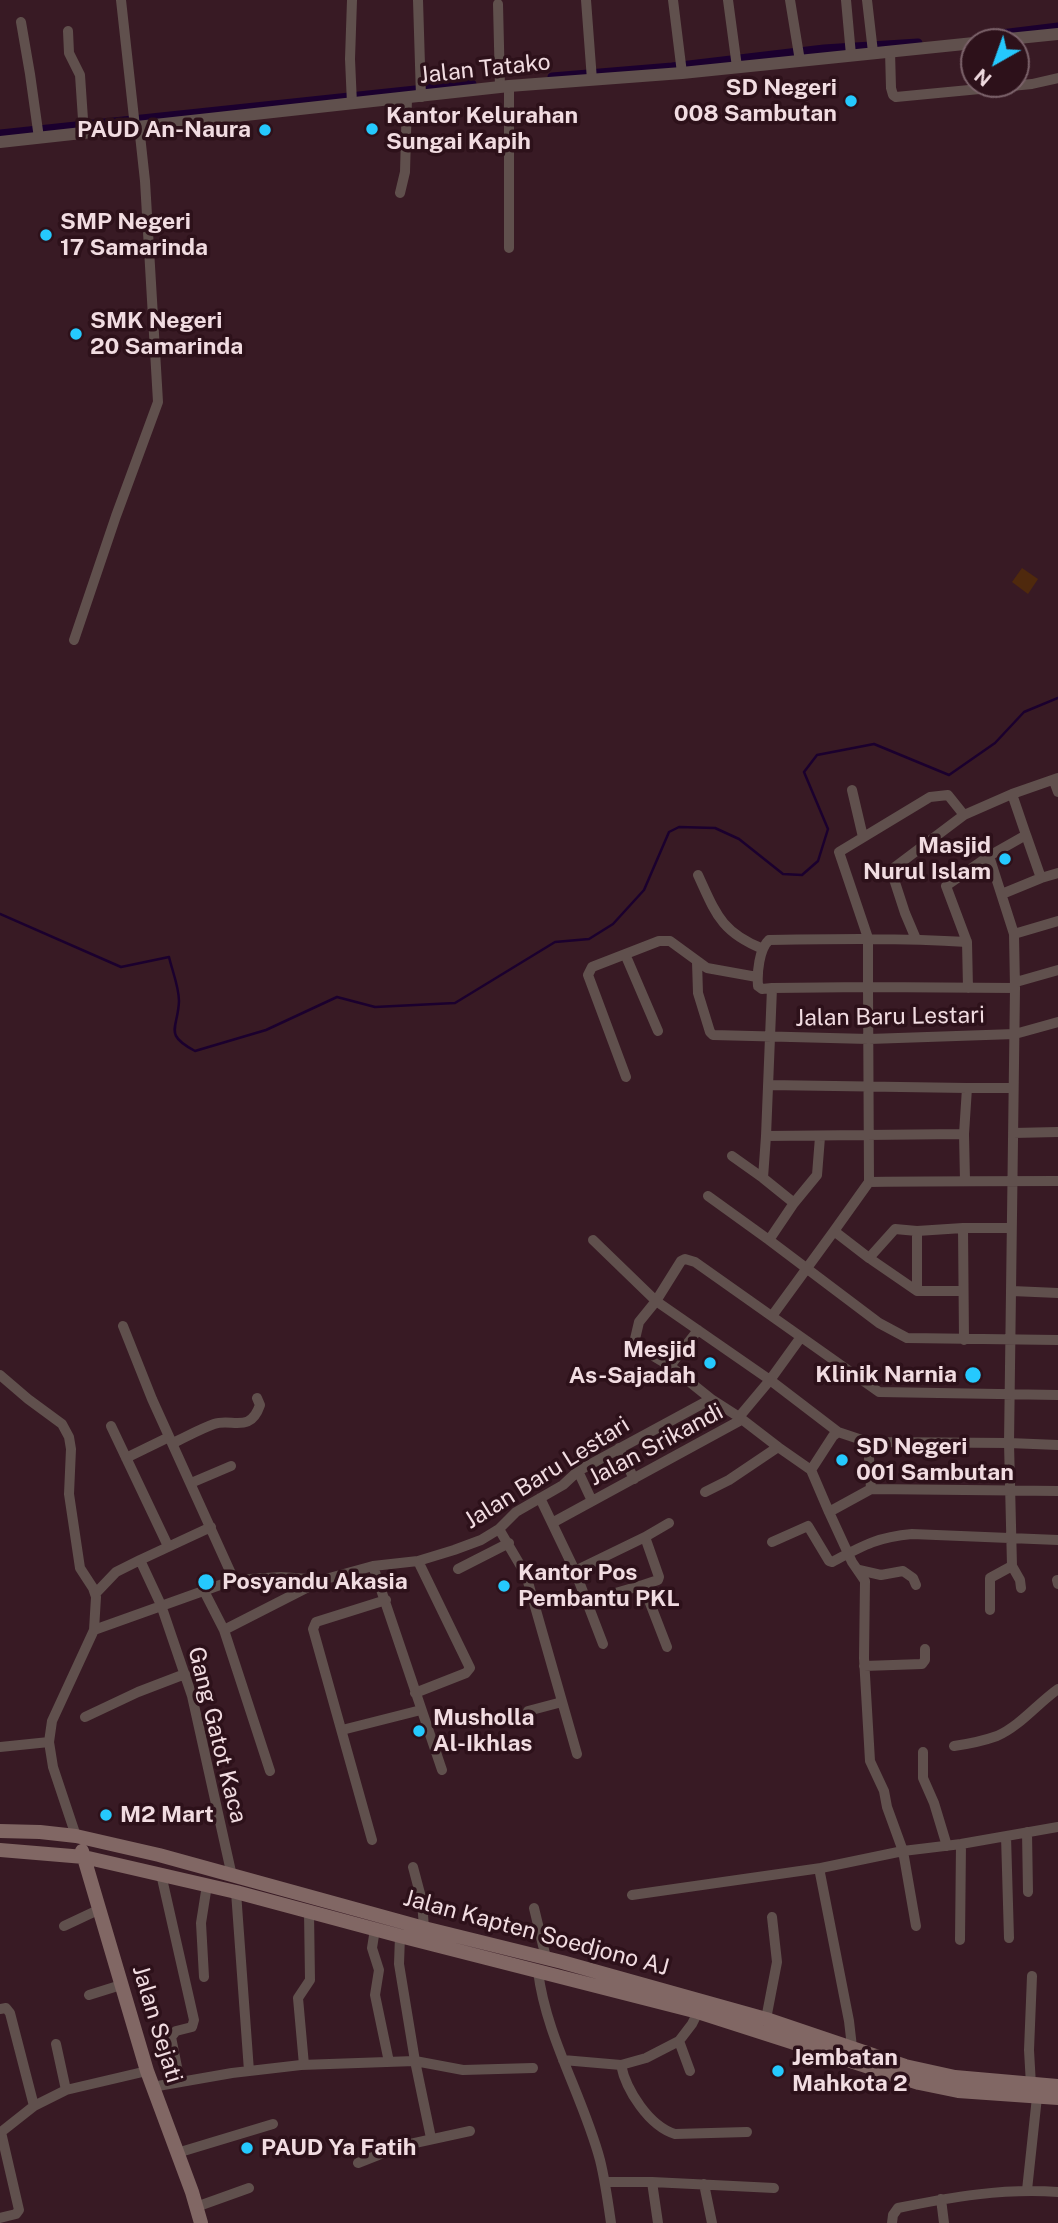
<!DOCTYPE html>
<html>
<head>
<meta charset="utf-8">
<style>
  body { margin:0 }
  #map { position:relative; width:1058px; height:2223px; overflow:hidden; background:#381a24; font-family:"Public Sans",sans-serif }
  canvas { display:block }
  .north { position:absolute; left:960px; top:28px; width:70px; height:70px; box-sizing:border-box; background:#2d111a; border:2px solid #7b626a; border-radius:50%; rotate:220deg; font-size:19px; font-weight:700; line-height:28px; text-align:center; color:#f1dce1 }
  .north::after { content:''; display:block; margin:auto; width:24px; height:32px; background:#25c9fe; clip-path:polygon(50% 0,100% 100%,50% 72%,0 100%) }
</style>
</head>
<body>
<div id="map">
<canvas width="1058" height="2223"></canvas>
<div class="north">N</div>
</div>
<script>
const ctx = document.querySelector('canvas').getContext('2d');
ctx.lineJoin = 'round';
function fill(path, color) { ctx.fillStyle = color; ctx.fill(path, 'evenodd'); }
function stroke(path, color, width, dash) { ctx.strokeStyle = color; ctx.lineWidth = width; ctx.lineCap = dash ? 'butt' : 'round'; ctx.setLineDash(dash || []); ctx.stroke(path); }
function drawText(font, color, halo, rows, align = 'center') {
  ctx.font = font + ' "Public Sans",sans-serif'; ctx.lineWidth = 7; ctx.setLineDash([]); ctx.textBaseline = 'middle'; ctx.strokeStyle = halo; ctx.fillStyle = color; for (const [text, x, y, turn = 0] of rows) {
    ctx.save(); ctx.translate(x, y); ctx.rotate((+turn || 0) * Math.PI / 180); ctx.textAlign = isNaN(turn) ? turn : align; if (halo) ctx.strokeText(text, 0, 0); ctx.fillText(text, 0, 0); ctx.restore();
  }
}
const green = new Path2D(`
  M 1022,568 L 1038,579 L 1028,594 L 1012,582 Z`);
const stream = new Path2D(`
  M 0,914 L 121,967 L 169,957 C 172,970 179,987 179,1001 C 178,1029 163,1034 195,1051 L 266,1030 L 337,997 L 375,1007 L 455,1003 L 555,942 L 589,939 L 613,924 L 644,890 L 669,832 L 679,827 L 715,828 L 739,839 L 783,874 L 802,875 L 818,861 L 828,829 L 804,772 L 817,755 L 874,744 L 949,775 L 995,743 L 1024,712 L 1058,698`);
const canal = new Path2D(`
  M 1001,34 L 1058,27
  M 552,77 L 672,67 L 824,49 L 918,43
  M 0,134 L 472,84`);
const minor = new Path2D(`
  M 121,0 L 135,127
  M 352,0 L 350,59 L 352,104
  M 418,0 L 421,97
  M 586,0 L 592,80
  M 673,0 L 682,73
  M 728,0 L 737,67
  M 790,0 L 800,61
  M 846,0 L 851,55
  M 867,0 L 873,52
  M 498,4 L 500,87
  M 21,22 L 30,74 L 39,138
  M 68,31 L 69,53 L 80,75 L 84,134
  M 890,51 L 891,88 L 893,95 L 896,97 L 1032,84 L 1058,78
  M 509,86 L 509,248
  M 400,193 L 405,172 L 407,98
  M 74,640 L 116,516 L 158,402 L 145,181 L 139,126
  M 1054,781 L 1058,792
  M 852,790 L 863,837
  M 1026,835 L 1041,878 L 1058,873
  M 989,856 L 1026,835 L 1012,794 L 1058,778
  M 698,875 C 716,914 721,932 763,949
  M 1002,894 L 1041,878
  M 1014,934 L 1058,921
  M 916,939 L 905,913 L 891,870 L 964,815 L 1012,794
  M 967,942 L 946,886 L 989,856 L 1014,934 L 1015,988
  M 625,954 L 658,1031
  M 697,962 L 698,993 L 710,1032 L 713,1035 L 869,1039 L 1015,1034 L 1058,1022
  M 1016,982 L 1058,970
  M 772,988 L 762,989 L 758,986 C 757,973 759,949 769,940 C 835,939 901,938 967,942 L 968,988
  M 626,1077 L 588,975 L 592,967 L 659,941 L 670,941 L 707,968 L 757,977
  M 768,1085 L 967,1088 L 964,1134 L 965,1181
  M 967,1088 L 1013,1088
  M 1013,1133 L 1058,1132
  M 766,1136 L 772,988 L 868,987 L 868,938 L 839,852 L 930,797 L 948,795 L 964,815
  M 820,1137 L 817,1175 L 794,1203 L 763,1178 L 766,1136 L 964,1134
  M 732,1156 L 763,1178
  M 869,1182 L 834,1231 L 869,1258 L 895,1229 L 917,1231 L 963,1228 L 1011,1228
  M 708,1196 L 769,1240
  M 794,1203 L 769,1240 L 879,1323 L 907,1338 L 1058,1340
  M 963,1228 L 964,1340
  M 593,1240 L 656,1301 L 770,1380 L 739,1417
  M 869,1258 L 917,1291 L 917,1231
  M 917,1291 L 963,1291
  M 1012,1291 L 1058,1293
  M 772,1316 L 834,1231
  M 123,1326 L 152,1399 L 234,1580
  M 801,1337 L 770,1380 L 838,1432 L 868,1442 L 1009,1443 L 1015,988 L 868,987 L 869,1182 C 932,1181 995,1181 1058,1181
  M 670,1366 L 698,1330
  M 0,1375 L 28,1399 L 62,1424 L 69,1437 L 71,1449 L 69,1494 L 80,1568 L 93,1588 L 96,1597 L 94,1630 L 52,1721 L 49,1742 L 53,1767 L 76,1836
  M 111,1426 L 168,1546
  M 173,1443 C 186,1437 200,1429 214,1424 C 232,1418 250,1434 260,1405 L 257,1398
  M 778,1447 L 811,1470 L 833,1436 L 838,1432
  M 619,1448 L 634,1479
  M 126,1458 L 169,1437
  M 811,1470 L 829,1512 L 871,1489 L 868,1442
  M 578,1471 L 592,1501
  M 191,1483 L 231,1466
  M 871,1489 L 1058,1491
  M 705,1492 L 729,1480 L 778,1447 L 739,1417 L 711,1399
  M 540,1498 L 575,1571 L 603,1644
  M 829,1512 L 852,1562 L 865,1581 L 864,1658 L 870,1761 L 884,1791 L 887,1807 L 903,1851 L 916,1926
  M 552,1523 L 741,1420
  M 211,1527 L 140,1560 L 161,1605 L 192,1696 L 232,1876
  M 499,1529 L 526,1575 L 577,1754
  M 645,1537 L 669,1523
  M 772,1542 L 808,1526 L 829,1561 L 832,1562 C 862,1546 877,1537 912,1534 L 1058,1540
  M 373,1566 L 442,1770
  M 458,1569 L 509,1543
  M 859,1570 L 881,1575 L 903,1571 L 913,1578 L 916,1585
  M 575,1571 L 645,1537 L 659,1577 L 658,1580 L 643,1585
  M 1057,1580 L 1058,1584
  M 1021,1588 L 1020,1580 L 1012,1566 L 1009,1443 L 1058,1445
  M 203,1589 L 224,1630 L 270,1771
  M 95,1594 L 116,1572 L 140,1560
  M 588,1601 L 643,1585 L 667,1647
  M 990,1610 L 990,1578 L 1012,1566
  M 94,1630 L 234,1580 L 281,1577 L 322,1580 L 373,1566 L 418,1561 L 454,1550 L 481,1540 L 499,1529 L 516,1512 L 563,1485 L 578,1471 L 711,1399 L 670,1366 L 643,1350 L 635,1339 L 639,1322 L 656,1301 L 681,1261 L 685,1259 L 695,1262 L 879,1392 L 1058,1395
  M 224,1630 L 320,1581
  M 864,1666 L 922,1664 L 925,1660 L 925,1649
  M 415,1693 L 466,1673 L 470,1668 L 418,1561
  M 528,1711 L 562,1702
  M 85,1717 L 138,1692 L 185,1674
  M 342,1730 L 421,1710
  M 954,1746 C 968,1744 983,1741 997,1736 C 1020,1726 1038,1703 1058,1689
  M 0,1747 L 49,1742
  M 923,1752 L 923,1778 L 934,1803 L 947,1846
  M 1027,1832 L 1028,1892
  M 1006,1836 L 1009,1938
  M 372,1840 L 313,1629 L 316,1622 L 386,1600
  M 413,1867 L 422,1901 L 424,1928
  M 161,1874 L 194,2020 L 192,2027 L 176,2031 L 171,2037 L 180,2082
  M 236,1892 L 249,2071
  M 632,1895 L 821,1868
  M 534,1908 L 546,1958
  M 64,1926 L 98,1910
  M 375,1929 L 372,1948 L 379,1970 L 375,1995 L 389,2062
  M 400,1936 L 399,1964 L 415,2061 L 431,2138
  M 960,1940 L 961,1844
  M 538,1971 C 546,2037 583,2096 600,2160 C 605,2180 608,2202 611,2223
  M 204,1977 L 201,1923 L 207,1885
  M 89,1995 L 121,1985
  M 0,2009 L 6,2008 L 10,2013 L 34,2106
  M 766,2019 L 777,1962 L 772,1917
  M 679,2041 L 690,2071
  M 56,2044 L 66,2090
  M 852,2047 L 849,2021 L 820,1873 L 821,1868 L 903,1851 L 961,1844 L 1058,1827
  M 563,2060 L 621,2065 L 646,2058 L 679,2041 L 692,2024 L 698,2012
  M 304,2065 L 298,1998 L 310,1980 L 309,1912
  M 621,2065 C 626,2090 649,2126 675,2134 L 747,2132
  M 1031,2085 L 1029,2050 L 1032,1976
  M 152,2087 L 232,2073 L 301,2065 L 415,2061 L 463,2070 L 533,2068
  M 1,2132 L 34,2106 L 66,2090 L 147,2071
  M 177,2153 L 273,2124
  M 358,2163 L 401,2146 L 470,2131
  M 605,2182 L 652,2182 L 774,2188
  M 652,2182 L 658,2223
  M 704,2184 L 712,2223
  M 1027,2190 L 1037,2097
  M 941,2199 L 944,2223
  M 196,2207 L 249,2188
  M 0,2218 L 16,2214 L 19,2210 L 1,2132
  M 892,2223 L 893,2215 L 898,2208 C 951,2197 1004,2188 1058,2192`);
const tertiary = new Path2D(`
  M 979,42 L 1058,34
  M 0,142 L 509,86 L 682,73 L 974,43`);
const secondary = new Path2D(`
  M 0,1831 L 40,1832 L 76,1836 L 159,1855 L 424,1928 L 562,1962 L 766,2019 L 905,2066 L 955,2077 L 1058,2086
  M 0,1850 L 84,1857 L 236,1892 L 400,1936 L 698,2012 L 919,2083 L 958,2091 L 1058,2098
  M 82,1851 L 147,2071 L 192,2192 L 201,2223`);
const markers = [
  [851,101,7,"#25c9fe"],
  [372,129,7,"#25c9fe"],
  [265,130,7,"#25c9fe"],
  [46,235,7,"#25c9fe"],
  [76,334,7,"#25c9fe"],
  [1005,859,7,"#25c9fe"],
  [710,1363,7,"#25c9fe"],
  [973,1375,9,"#25c9fe"],
  [842,1460,7,"#25c9fe"],
  [206,1582,9,"#25c9fe"],
  [504,1586,7,"#25c9fe"],
  [419,1731,7,"#25c9fe"],
  [106,1815,7,"#25c9fe"],
  [778,2071,7,"#25c9fe"],
  [247,2148,7,"#25c9fe"]
];
const streetNames = [
  ["Jalan Tatako",485,69,-6],
  ["Jalan Baru Lestari",890,1017,-1],
  ["Jalan Srikandi",656,1445,-28],
  ["Jalan Baru Lestari",547,1473,-32],
  ["Gang Gatot Kaca",217,1735,76],
  ["Jalan Kapten Soedjono AJ",536,1933,15],
  ["Jalan Sejati",157,2024,73]
];
const poiNames = [
  ["SD Negeri",837,88,"right"],
  ["008 Sambutan",837,114,"right"],
  ["Kantor Kelurahan",386,116],
  ["Sungai Kapih",386,142],
  ["PAUD An-Naura",251,130,"right"],
  ["SMP Negeri",60,222],
  ["17 Samarinda",60,248],
  ["SMK Negeri",90,321],
  ["20 Samarinda",90,347],
  ["Masjid",991,846,"right"],
  ["Nurul Islam",991,872,"right"],
  ["Mesjid",696,1350,"right"],
  ["As-Sajadah",696,1376,"right"],
  ["Klinik Narnia",957,1375,"right"],
  ["SD Negeri",856,1447],
  ["001 Sambutan",856,1473],
  ["Kantor Pos",518,1573],
  ["Pembantu PKL",518,1599],
  ["Posyandu Akasia",222,1582],
  ["Musholla",433,1718],
  ["Al-Ikhlas",433,1744],
  ["M2 Mart",120,1815],
  ["Jembatan",792,2058],
  ["Mahkota 2",792,2084],
  ["PAUD Ya Fatih",261,2148]
];
fill(green, '#4f290d');
stroke(stream, '#1b002e', 2.5);
stroke(canal, '#1b002e', 9);
stroke(minor, '#60504d', 10);
stroke(tertiary, '#60504d', 12);
stroke(secondary, '#816764', 14);
for (const [x, y, r, color] of markers) { const dot = new Path2D(); dot.arc(x, y, r, 0, 2 * Math.PI); ctx.fillStyle = color; ctx.fill(dot); stroke(dot, '#2d111a', 2.5); }
drawText('23px', '#f1dce1', '#2d111a', streetNames);
drawText('bold 23px', '#f1dce1', '#2d111a', poiNames, 'left');
</script>
</body>
</html>
